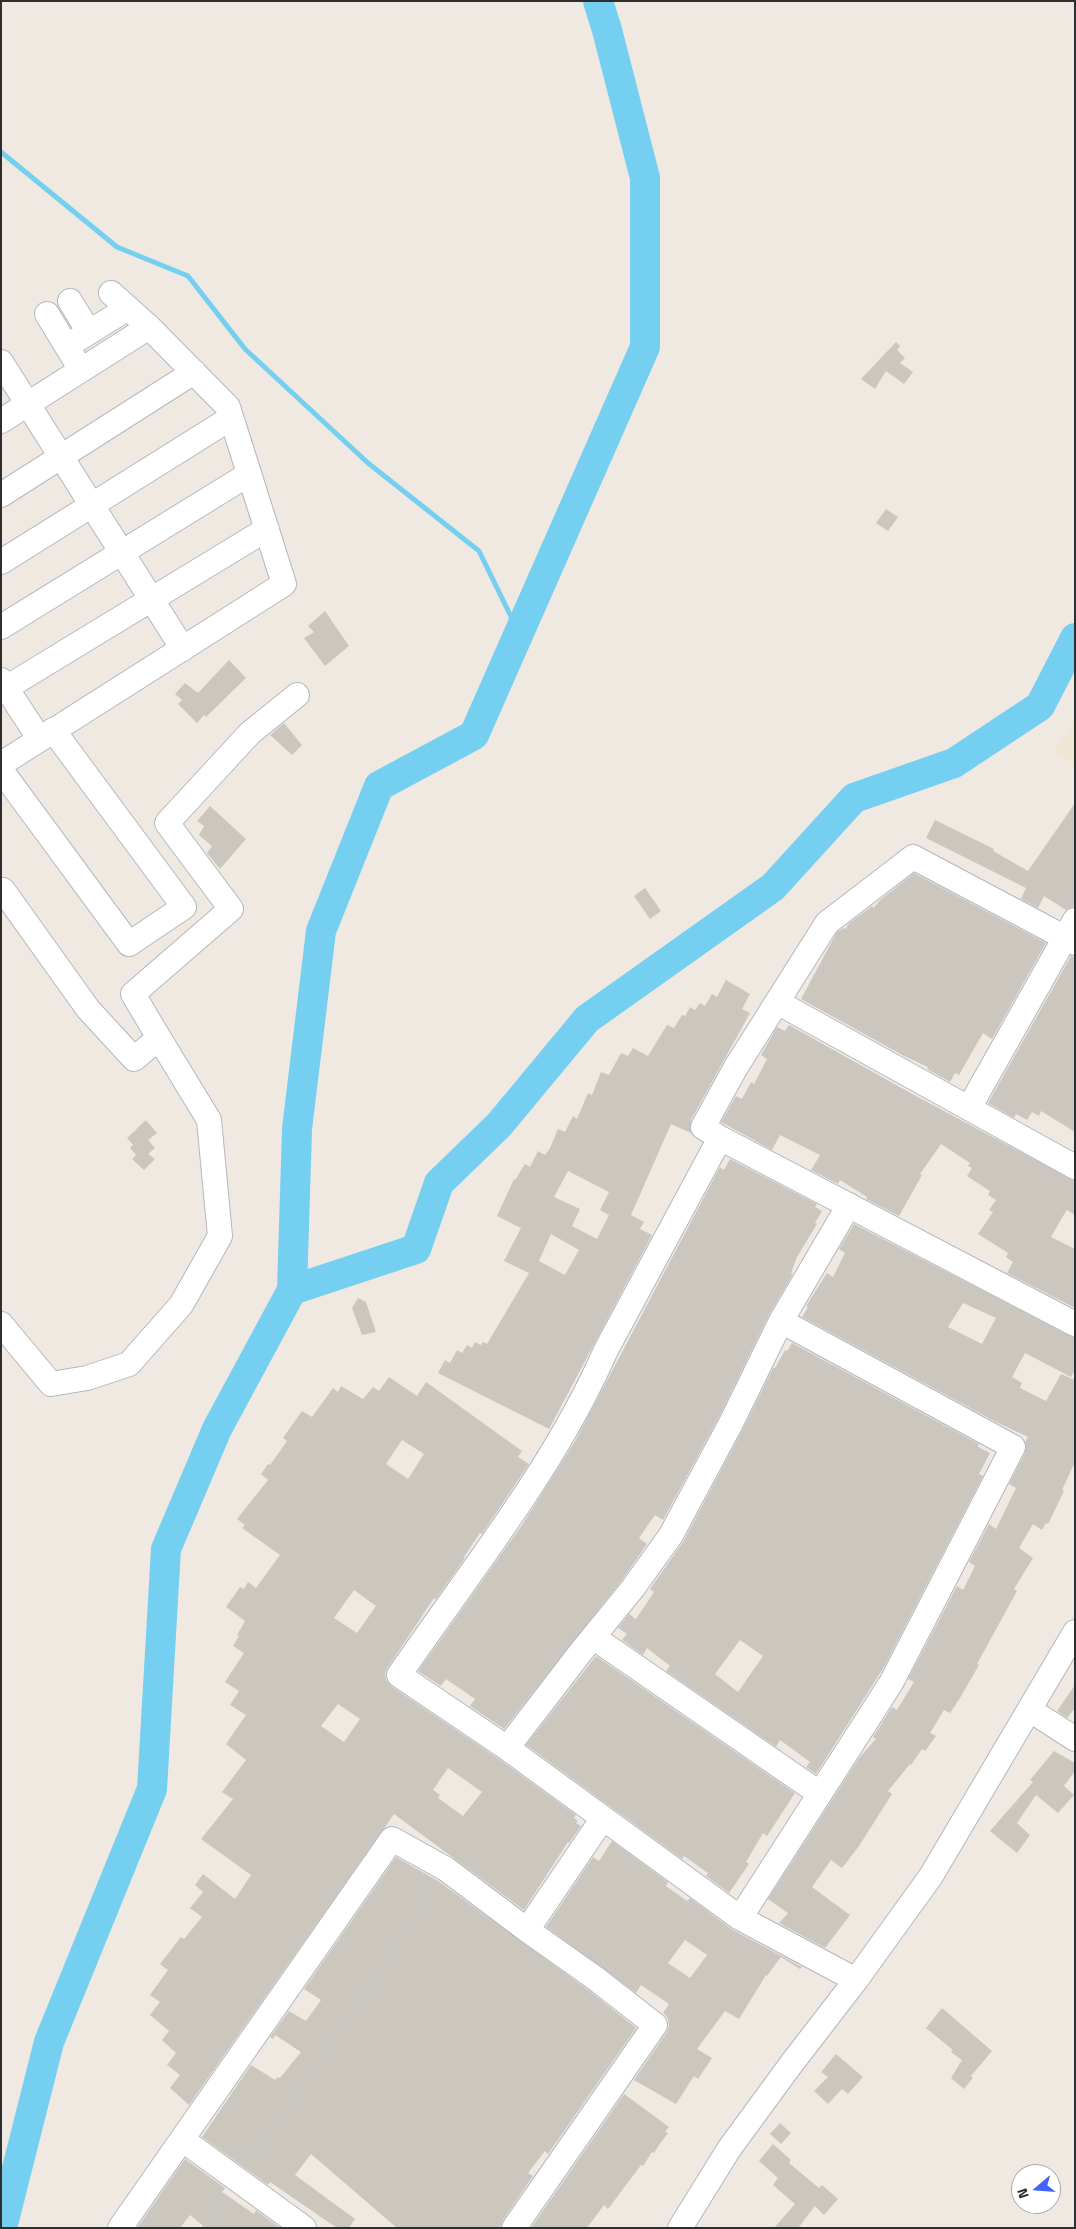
<!DOCTYPE html>
<html>
<head>
<meta charset="utf-8">
<style>
  body { margin:0 }
  #map { position:relative; width:1076px; height:2229px; overflow:hidden; background:#efe9e1; font-family:"Titillium Web",sans-serif }
  canvas { display:block }
  .frame { position:absolute; inset:0; border:2px solid #2e2e2e; pointer-events:none }
  .north { position:absolute; left:1011px; top:2164px; width:50px; height:50px; box-sizing:border-box; background:#fff; border:1px solid #ababab; border-radius:50%; rotate:252deg; font-size:14px; font-weight:700; line-height:20px; text-align:center; color:#2e2e2e }
  .north::after { content:''; display:block; margin:auto; width:18px; height:22px; background:#4264fb; clip-path:polygon(50% 0,100% 100%,50% 72%,0 100%) }
</style>
</head>
<body>
<div id="map">
<canvas width="1076" height="2229"></canvas>
<div class="frame"></div>
<div class="north">N</div>
</div>
<script>
const ctx = document.querySelector('canvas').getContext('2d');
ctx.lineJoin = 'round';
function fill(path, color) { ctx.fillStyle = color; ctx.fill(path, 'evenodd'); }
function stroke(path, color, width, dash) { ctx.strokeStyle = color; ctx.lineWidth = width; ctx.lineCap = dash ? 'butt' : 'round'; ctx.setLineDash(dash || []); ctx.stroke(path); }
const education = new Path2D(`
  M 1075,722 L 1075,764 L 1055,750 Z`);
const stream = new Path2D(`
  M 1,152 L 117,247 L 188,276 L 245,349 L 368,463 L 479,551 L 519,633`);
const river = new Path2D(`
  M 292,1290 L 416,1249 L 439,1183 L 499,1125 L 587,1019 L 773,887 L 854,798 L 954,763 L 1040,706 L 1075,638
  M 2,2228 L 49,2042 L 152,1789 L 166,1549 L 217,1429 L 292,1290 L 297,1129 L 321,931 L 379,786 L 474,735 L 645,347 L 645,178 L 607,30 L 598,1`);
const building = new Path2D(`
  M 896,342 L 900,346 L 897,350 L 905,358 L 900,363 L 913,372 L 904,384 L 886,371 L 875,389 L 861,379 Z
  M 886,509 L 898,517 L 888,531 L 876,523 Z
  M 325,611 L 349,646 L 325,666 L 304,638 L 314,632 L 308,626 Z
  M 229,660 L 246,678 L 206,717 L 204,715 L 197,723 L 178,704 L 182,700 L 175,694 L 185,683 L 198,693 Z
  M 284,723 L 302,745 L 292,755 L 270,735 Z
  M 1075,803 L 1075,906 L 1066,910 L 1044,896 L 1038,908 L 1021,899 L 1026,888 L 926,838 L 935,820 L 994,849 L 993,851 L 1028,871 Z
  M 210,806 L 246,839 L 220,869 L 207,853 L 212,846 L 199,835 L 204,826 L 197,821 Z
  M 914,873 L 1046,943 L 992,1039 L 983,1033 L 959,1075 L 955,1073 L 950,1082 L 927,1069 L 928,1067 L 904,1056 L 801,999 L 837,932 L 844,928 L 846,929 L 848,924 L 872,906 L 874,908 L 879,901 Z
  M 645,888 L 661,911 L 650,919 L 634,896 Z
  M 1071,956 L 1075,957 L 1075,1132 L 1041,1111 L 1039,1116 L 1032,1112 L 1027,1120 L 1016,1114 L 1014,1118 L 988,1103 Z
  M 726,980 L 750,994 L 742,1009 L 750,1013 L 691,1120 L 691,1133 L 671,1124 L 631,1215 L 644,1222 L 640,1229 L 652,1235 L 549,1429 L 438,1373 L 445,1360 L 450,1363 L 457,1350 L 462,1353 L 467,1345 L 472,1348 L 475,1342 L 481,1345 L 483,1342 L 487,1344 L 529,1273 L 504,1261 L 521,1228 L 497,1216 L 514,1179 L 515,1180 L 525,1164 L 530,1167 L 538,1151 L 545,1155 L 550,1148 L 558,1129 L 565,1132 L 573,1116 L 577,1119 L 588,1093 L 592,1095 L 601,1072 L 609,1075 L 621,1053 L 628,1056 L 633,1048 L 648,1056 L 667,1025 L 674,1028 L 682,1015 L 685,1016 L 690,1007 L 695,1010 L 700,1003 L 705,1006 L 712,994 L 717,997 ZM 568,1171 L 609,1192 L 600,1210 L 609,1215 L 597,1239 L 572,1226 L 580,1209 L 554,1197 ZM 551,1234 L 579,1250 L 565,1275 L 539,1261 Z
  M 789,1025 L 914,1095 L 1075,1181 L 1075,1215 L 1067,1210 L 1066,1211 L 1051,1237 L 1075,1249 L 1075,1308 L 1007,1273 L 1013,1262 L 1006,1257 L 1008,1253 L 978,1234 L 993,1212 L 989,1210 L 996,1200 L 988,1195 L 990,1191 L 967,1176 L 972,1168 L 968,1166 L 970,1163 L 941,1144 L 920,1174 L 922,1175 L 899,1216 L 866,1199 L 867,1197 L 840,1180 L 838,1184 L 811,1170 L 820,1155 L 780,1135 L 772,1150 L 721,1122 L 736,1096 L 742,1099 L 751,1082 L 754,1084 L 767,1059 L 761,1055 L 777,1027 L 785,1031 Z
  M 146,1120 L 157,1133 L 148,1140 L 155,1148 L 148,1154 L 155,1159 L 144,1170 L 132,1159 L 136,1155 L 130,1148 L 133,1145 L 127,1138 Z
  M 730,1159 L 817,1204 L 815,1207 L 822,1211 L 815,1223 L 817,1224 L 797,1257 L 791,1273 L 793,1274 L 769,1315 L 719,1417 L 663,1520 L 655,1515 L 639,1538 L 647,1544 L 622,1580 L 504,1729 L 470,1706 L 475,1699 L 446,1679 L 441,1686 L 418,1671 L 522,1525 L 574,1443 L 720,1167 L 724,1170 Z
  M 854,1224 L 1075,1338 L 1075,1370 L 1071,1377 L 1025,1353 L 1012,1377 L 1022,1383 L 1020,1388 L 1046,1401 L 1061,1374 L 1075,1380 L 1075,1462 L 1062,1490 L 1064,1491 L 1048,1524 L 1046,1523 L 1042,1530 L 1033,1524 L 1019,1548 L 1033,1558 L 1014,1589 L 1017,1591 L 977,1664 L 979,1665 L 960,1698 L 950,1713 L 944,1710 L 930,1733 L 936,1736 L 925,1751 L 922,1749 L 911,1765 L 910,1764 L 888,1791 L 892,1794 L 859,1846 L 842,1868 L 831,1860 L 812,1887 L 850,1915 L 825,1948 L 779,1923 L 788,1913 L 768,1899 L 859,1758 L 876,1739 L 873,1737 L 892,1707 L 897,1710 L 914,1682 L 908,1679 L 957,1586 L 963,1590 L 975,1566 L 969,1562 L 989,1524 L 996,1529 L 1016,1488 L 1009,1484 L 1025,1453 L 1025,1442 L 1028,1437 L 994,1421 L 802,1317 L 808,1307 L 806,1306 L 827,1273 L 833,1277 L 845,1253 L 839,1249 ZM 963,1303 L 996,1318 L 982,1344 L 948,1327 Z
  M 358,1298 L 366,1302 L 376,1332 L 362,1335 L 352,1308 Z
  M 792,1343 L 979,1444 L 978,1447 L 990,1453 L 979,1474 L 983,1476 L 884,1667 L 816,1774 L 806,1767 L 810,1762 L 780,1740 L 776,1747 L 666,1671 L 670,1666 L 647,1648 L 643,1655 L 622,1640 L 627,1634 L 618,1628 L 629,1614 L 636,1619 L 654,1592 L 650,1589 L 683,1542 L 743,1429 L 773,1368 L 775,1368 L 785,1350 L 787,1351 ZM 740,1640 L 763,1656 L 738,1692 L 715,1674 Z
  M 389,1377 L 417,1396 L 426,1382 L 522,1451 L 518,1457 L 529,1464 L 482,1534 L 480,1533 L 464,1557 L 465,1558 L 436,1599 L 434,1598 L 388,1667 L 385,1673 L 386,1680 L 391,1686 L 499,1759 L 576,1815 L 574,1818 L 578,1821 L 576,1823 L 581,1826 L 569,1843 L 568,1842 L 524,1910 L 394,1814 L 189,2105 L 170,2088 L 180,2075 L 167,2065 L 176,2053 L 162,2040 L 169,2031 L 150,2015 L 160,2002 L 150,1995 L 168,1970 L 160,1964 L 181,1937 L 184,1939 L 202,1917 L 190,1908 L 203,1892 L 195,1885 L 203,1874 L 235,1899 L 251,1875 L 201,1839 L 233,1799 L 222,1792 L 246,1760 L 226,1744 L 246,1715 L 230,1705 L 239,1691 L 225,1682 L 244,1653 L 233,1646 L 239,1636 L 237,1635 L 245,1621 L 226,1607 L 240,1587 L 244,1589 L 248,1582 L 256,1588 L 280,1555 L 242,1528 L 245,1525 L 237,1519 L 268,1480 L 261,1474 L 268,1464 L 270,1465 L 287,1441 L 283,1438 L 302,1411 L 312,1417 L 333,1388 L 338,1392 L 341,1386 L 363,1399 L 373,1387 L 379,1391 ZM 402,1440 L 424,1454 L 408,1479 L 386,1464 ZM 354,1590 L 376,1606 L 357,1633 L 334,1618 ZM 338,1704 L 360,1719 L 344,1742 L 321,1726 ZM 448,1768 L 482,1792 L 463,1816 L 438,1798 L 440,1795 L 433,1790 Z
  M 596,1656 L 795,1793 L 767,1836 L 763,1833 L 746,1862 L 749,1864 L 729,1893 L 706,1876 L 708,1873 L 684,1856 L 682,1859 L 526,1745 Z
  M 1075,1685 L 1075,1708 L 1067,1718 L 1057,1711 Z
  M 1054,1751 L 1075,1763 L 1075,1771 L 1064,1786 L 1074,1795 L 1058,1813 L 1036,1795 L 1017,1823 L 1030,1835 L 1017,1853 L 990,1831 L 1033,1782 L 1030,1780 Z
  M 612,1841 L 668,1882 L 666,1886 L 687,1901 L 690,1898 L 733,1930 L 802,1967 L 800,1969 L 781,1957 L 767,1976 L 766,1975 L 739,2019 L 725,2011 L 697,2049 L 712,2058 L 698,2079 L 694,2076 L 676,2104 L 634,2080 L 667,2032 L 669,2026 L 668,2018 L 663,2013 L 669,2004 L 641,1985 L 636,1993 L 546,1927 L 593,1857 L 599,1861 ZM 685,1940 L 707,1955 L 690,1978 L 668,1963 Z
  M 396,1857 L 438,1881 L 587,1989 L 636,2028 L 548,2154 L 545,2151 L 528,2173 L 533,2176 L 503,2220 L 500,2228 L 397,2228 L 311,2154 L 295,2175 L 355,2219 L 349,2228 L 337,2228 L 270,2182 L 268,2185 L 202,2137 L 251,2065 L 275,2080 L 277,2077 L 280,2078 L 301,2052 L 275,2035 L 273,2039 L 270,2037 L 289,2011 L 306,2021 L 321,2000 L 304,1989 Z
  M 942,2008 L 992,2051 L 971,2076 L 973,2078 L 964,2089 L 951,2078 L 962,2060 L 951,2052 L 953,2050 L 926,2028 Z
  M 836,2054 L 863,2077 L 848,2094 L 842,2089 L 828,2104 L 814,2091 L 828,2077 L 821,2072 Z
  M 624,2094 L 669,2127 L 665,2132 L 668,2133 L 659,2145 L 654,2153 L 652,2152 L 643,2166 L 641,2165 L 608,2209 L 604,2205 L 587,2228 L 531,2228 Z
  M 780,2123 L 791,2133 L 781,2144 L 770,2134 Z
  M 773,2144 L 791,2160 L 789,2163 L 819,2188 L 822,2185 L 838,2199 L 824,2215 L 815,2206 L 798,2228 L 774,2228 L 795,2204 L 773,2185 L 778,2178 L 759,2161 Z
  M 185,2159 L 225,2188 L 222,2192 L 254,2214 L 256,2210 L 280,2228 L 206,2228 L 190,2215 L 180,2228 L 137,2228 Z`);
const path = new Path2D(`
  M 247,2164 L 372,1985 L 436,1885
  M 203,2228 L 225,2195`);
const minor = new Path2D(`
  M 70,301 L 89,332
  M 47,314 L 75,360
  M 67,346 L 128,308
  M 1,362 L 183,649
  M 1,421 L 149,327
  M 1,495 L 194,372
  M 1,562 L 231,418
  M 1,627 L 249,474
  M 1,680 L 39,738
  M 1,691 L 267,529
  M 1,764 L 284,584 L 228,407 L 149,327 L 111,293
  M 1,770 L 129,944 L 184,907 L 53,730
  M 1,892 L 3,890 L 88,1009 L 134,1059 L 159,1038 L 133,994 L 231,909 L 167,823 L 250,733 L 297,695
  M 777,1002 L 1075,1167
  M 969,1108 L 1075,920
  M 720,1138 L 1075,1324
  M 1,1324 L 51,1384 L 87,1378 L 129,1364 L 181,1305 L 220,1236 L 209,1120 L 159,1038
  M 593,1637 L 819,1793
  M 1030,1710 L 1075,1739
  M 507,1748 L 580,1653 L 633,1588 L 671,1535 L 731,1423 L 781,1321 L 849,1205
  M 740,1918 L 891,1683 L 1013,1447 L 781,1321
  M 527,1930 L 603,1818
  M 856,1980 L 740,1918 L 507,1748 L 399,1675 C 471,1570 555,1467 606,1350 L 720,1138 L 703,1127 L 736,1067 L 827,923 L 913,857 L 1075,943
  M 183,2140 L 304,2228
  M 120,2228 L 392,1839 L 446,1869 L 527,1930 L 595,1978 L 655,2025 L 514,2228
  M 680,2228 L 729,2149 L 792,2063 L 856,1980 L 931,1876 L 1075,1632`);
fill(education, '#f0e6d1');
stroke(stream, '#75cff0', 5);
stroke(river, '#75cff0', 30);
fill(building, '#cbc7bf');
stroke(minor, '#b4b7c1', 26);
stroke(path, '#c9c9c9', 3, [4, 2.5]);
stroke(minor, '#fff', 24);
</script>
</body>
</html>
